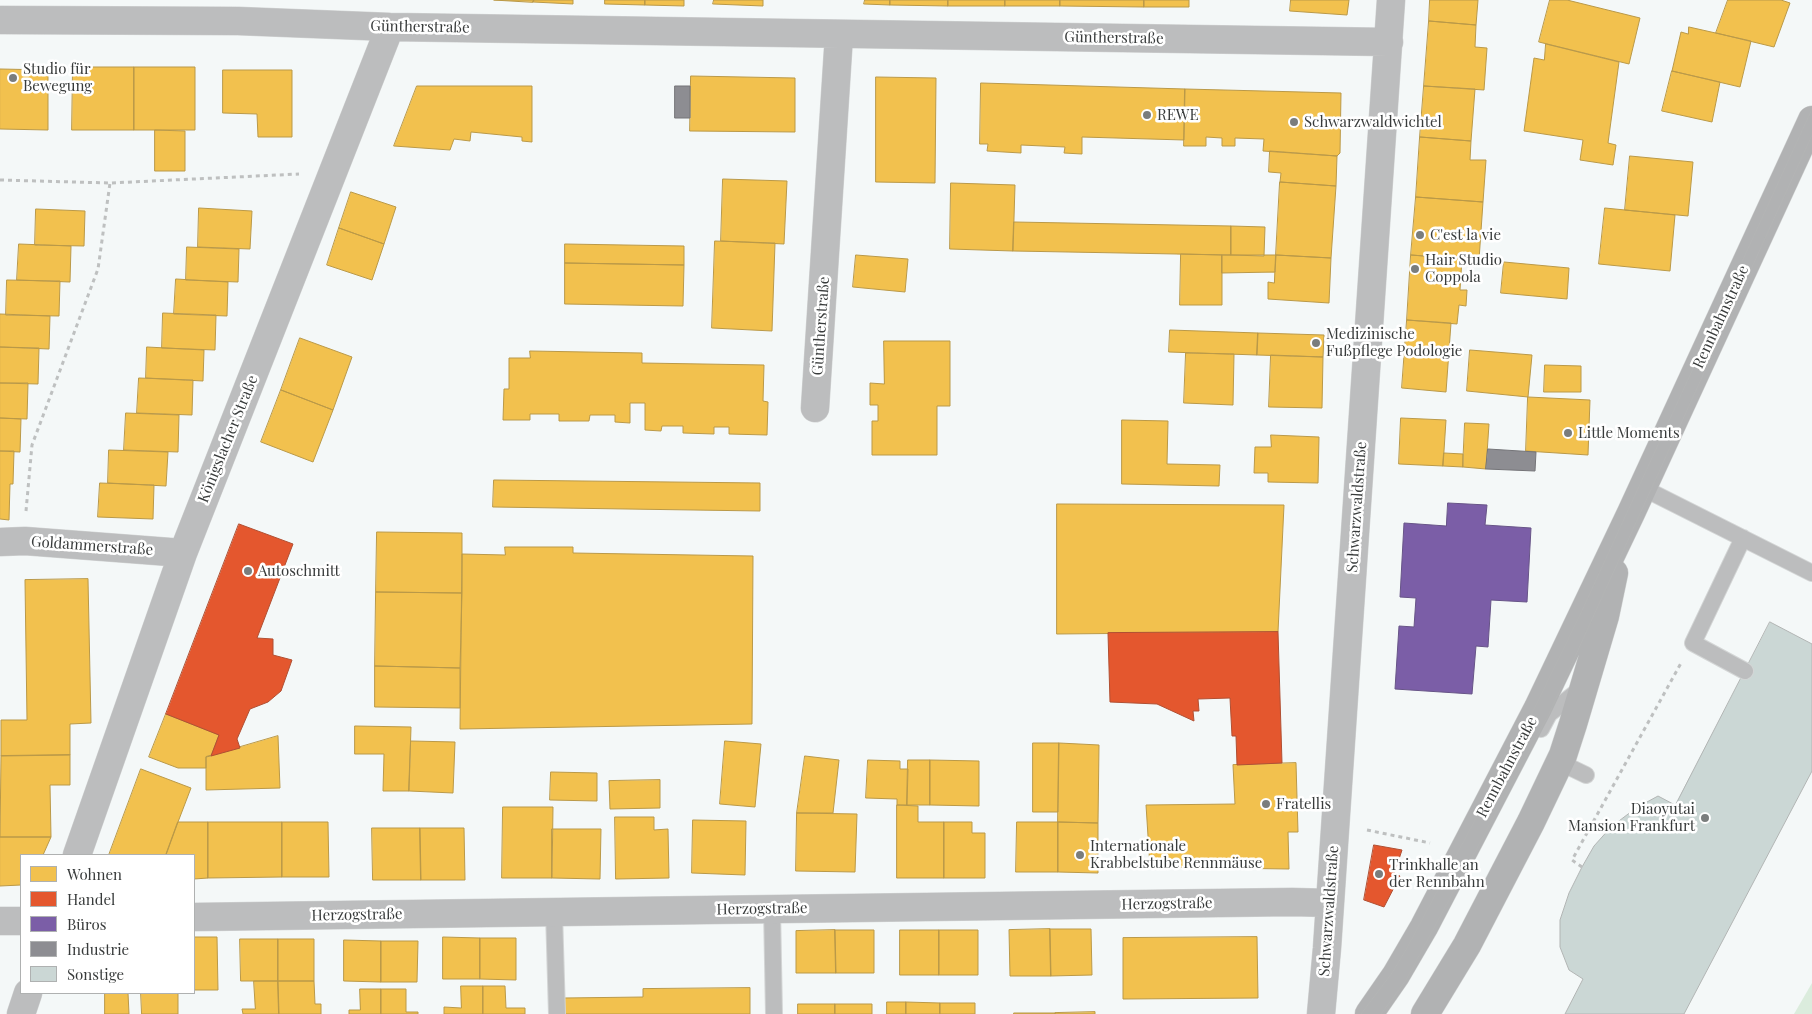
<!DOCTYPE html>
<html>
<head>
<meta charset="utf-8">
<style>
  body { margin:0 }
  #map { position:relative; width:1812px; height:1014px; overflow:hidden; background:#f4f8f8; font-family:"Playfair Display",serif }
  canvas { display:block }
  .legend { position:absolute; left:20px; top:854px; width:175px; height:140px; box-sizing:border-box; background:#fff; border:1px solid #afb1b1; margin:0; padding:6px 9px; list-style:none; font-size:15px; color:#383b3b }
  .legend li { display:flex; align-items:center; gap:10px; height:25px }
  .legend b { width:25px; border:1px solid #afb1b1 }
</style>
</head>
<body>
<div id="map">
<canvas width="1812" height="1014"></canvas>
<ul class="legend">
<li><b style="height:14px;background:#f2c14e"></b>Wohnen</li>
<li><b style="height:14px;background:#e4572e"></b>Handel</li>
<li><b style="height:14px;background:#7b5ea7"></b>Büros</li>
<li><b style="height:14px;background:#8d8d92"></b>Industrie</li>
<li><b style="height:14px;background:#cbd7d5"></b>Sonstige</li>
</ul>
</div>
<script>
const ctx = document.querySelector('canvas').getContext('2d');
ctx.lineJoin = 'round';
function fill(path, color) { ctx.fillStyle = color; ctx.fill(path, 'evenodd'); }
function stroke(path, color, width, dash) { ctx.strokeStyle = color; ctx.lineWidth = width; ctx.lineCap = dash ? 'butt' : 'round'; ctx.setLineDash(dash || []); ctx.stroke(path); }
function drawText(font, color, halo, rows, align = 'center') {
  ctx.font = font + ' "Playfair Display",serif'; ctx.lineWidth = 5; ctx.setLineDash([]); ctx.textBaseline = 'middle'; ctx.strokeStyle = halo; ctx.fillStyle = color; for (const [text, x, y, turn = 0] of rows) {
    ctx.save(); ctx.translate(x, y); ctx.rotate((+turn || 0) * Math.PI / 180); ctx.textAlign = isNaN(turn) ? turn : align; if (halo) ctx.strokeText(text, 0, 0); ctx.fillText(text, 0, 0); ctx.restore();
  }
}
const green = new Path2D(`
  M 1812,983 L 1812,1014 L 1794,1014 Z`);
const homes = new Path2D(`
  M 494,0 L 534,0 L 533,2 Z
  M 534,0 L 573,0 L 573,4 L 533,2 Z
  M 605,0 L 645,0 L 645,5 L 605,4 Z
  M 645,0 L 684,0 L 684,6 L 645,5 Z
  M 714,0 L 763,0 L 763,6 L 713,4 Z
  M 865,0 L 890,0 L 890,5 L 864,4 Z
  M 890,0 L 948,0 L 948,6 L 890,5 Z
  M 948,0 L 1005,0 L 1005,6 L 948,6 Z
  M 1005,0 L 1060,0 L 1060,6 L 1005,6 Z
  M 1060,0 L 1144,0 L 1144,7 L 1060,6 Z
  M 1144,0 L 1189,0 L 1189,7 L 1144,7 Z
  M 1291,0 L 1349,0 L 1347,15 L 1290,11 Z
  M 1430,0 L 1478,0 L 1476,25 L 1429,21 Z
  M 1550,0 L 1567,0 L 1640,18 L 1629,64 L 1539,42 Z
  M 1728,0 L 1781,0 L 1790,3 L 1774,47 L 1716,33 Z
  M 1429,21 L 1476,25 L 1475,47 L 1487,48 L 1484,90 L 1424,86 Z
  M 1689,27 L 1751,41 L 1740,87 L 1672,71 L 1681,32 L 1688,34 Z
  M 1546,44 L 1619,62 L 1608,143 L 1616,145 L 1613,165 L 1580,160 L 1583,140 L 1524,131 L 1534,58 L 1544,60 Z
  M 73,67 L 134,67 L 134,130 L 72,130 Z
  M 134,67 L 195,67 L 195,130 L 134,130 Z
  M 0,69 L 48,70 L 48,130 L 0,129 Z
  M 223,70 L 292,70 L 292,137 L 258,137 L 257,114 L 223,113 Z
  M 1672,71 L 1720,82 L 1712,122 L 1662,111 Z
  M 691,76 L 795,78 L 795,132 L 690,131 Z
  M 876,77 L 936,78 L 935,183 L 876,182 Z
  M 981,83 L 1185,89 L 1184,140 L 1082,137 L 1082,154 L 1064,153 L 1065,147 L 1021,145 L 1021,153 L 987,151 L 988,144 L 980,144 Z
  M 417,86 L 532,86 L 532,142 L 522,141 L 522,137 L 471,132 L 470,141 L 454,139 L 450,150 L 394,146 Z
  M 1424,86 L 1475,89 L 1471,141 L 1420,137 Z
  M 1185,89 L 1341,93 L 1340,153 L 1337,156 L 1263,151 L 1264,139 L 1235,138 L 1235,146 L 1222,146 L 1222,138 L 1206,137 L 1206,146 L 1184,146 Z
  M 155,130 L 185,131 L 185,171 L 155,171 Z
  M 1420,137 L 1471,141 L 1470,160 L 1486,160 L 1483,202 L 1416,197 Z
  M 1270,151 L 1337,156 L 1336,186 L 1280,182 L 1281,173 L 1269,172 Z
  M 1630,156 L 1693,162 L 1688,216 L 1625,210 Z
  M 723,179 L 787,181 L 784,244 L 721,241 Z
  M 1280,182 L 1336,186 L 1331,258 L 1276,255 Z
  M 951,183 L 1015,185 L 1013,251 L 950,249 Z
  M 351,192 L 396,207 L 384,244 L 339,228 Z
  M 1416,197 L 1483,202 L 1479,260 L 1411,255 Z
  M 199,208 L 252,211 L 250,249 L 198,247 Z
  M 1605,208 L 1675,215 L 1670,271 L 1599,264 Z
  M 36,209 L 85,211 L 84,246 L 35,245 Z
  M 1014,222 L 1231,226 L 1231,255 L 1013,251 Z
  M 1231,226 L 1265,227 L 1264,256 L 1231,255 Z
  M 339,228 L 384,244 L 372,280 L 327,265 Z
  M 715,241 L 775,243 L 772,331 L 712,328 Z
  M 19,244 L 71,246 L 70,282 L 17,280 Z
  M 565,244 L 684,246 L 684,265 L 565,263 Z
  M 187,247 L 239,249 L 238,282 L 186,280 Z
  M 1181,254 L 1222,255 L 1222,305 L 1180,305 Z
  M 856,255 L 908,259 L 905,292 L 853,287 Z
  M 1222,255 L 1276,255 L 1275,272 L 1222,273 Z
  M 1276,255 L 1331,258 L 1329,303 L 1268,299 L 1268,282 L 1274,283 Z
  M 1411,255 L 1462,259 L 1460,290 L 1467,290 L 1466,306 L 1459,305 L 1457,324 L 1407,320 Z
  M 1504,262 L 1569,268 L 1567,299 L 1501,293 Z
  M 565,263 L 684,265 L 683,306 L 565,304 Z
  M 176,279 L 228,282 L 227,316 L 174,314 Z
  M 7,280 L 60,281 L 59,316 L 6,315 Z
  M 163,313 L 216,315 L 215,350 L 162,348 Z
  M 0,314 L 50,316 L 49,349 L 0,347 Z
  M 1407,320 L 1451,323 L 1446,392 L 1402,388 Z
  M 1170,330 L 1258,333 L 1257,355 L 1169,352 Z
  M 1258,333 L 1324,335 L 1323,357 L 1257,355 Z
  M 300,338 L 352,357 L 333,410 L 281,390 Z
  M 884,341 L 950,341 L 950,406 L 937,406 L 937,455 L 872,455 L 872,421 L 878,421 L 878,405 L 870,405 L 870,383 L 884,384 Z
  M 0,347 L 39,348 L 38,384 L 0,383 Z
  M 147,347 L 204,350 L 203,381 L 146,378 Z
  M 1470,350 L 1532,355 L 1528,397 L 1467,391 Z
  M 530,351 L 642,353 L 642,363 L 764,365 L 763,401 L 768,402 L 767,435 L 729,434 L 729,427 L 714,427 L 714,434 L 683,433 L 683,426 L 662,426 L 661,431 L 645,430 L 645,403 L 630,403 L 630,423 L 615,422 L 615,415 L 590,415 L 589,421 L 559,421 L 559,414 L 530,414 L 530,420 L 503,420 L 504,389 L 509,389 L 509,358 L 530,358 Z
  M 1186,353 L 1234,354 L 1233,405 L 1184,403 Z
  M 1271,355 L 1323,357 L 1322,408 L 1269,407 Z
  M 1545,365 L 1581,366 L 1581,392 L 1544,392 Z
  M 139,378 L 193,380 L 192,415 L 137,413 Z
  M 0,383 L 28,383 L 27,419 L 0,418 Z
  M 281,390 L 333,410 L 313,462 L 261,442 Z
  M 1528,397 L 1590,400 L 1588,455 L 1526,451 Z
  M 126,413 L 179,415 L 178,452 L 124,450 Z
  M 0,418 L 21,419 L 20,452 L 0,451 Z
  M 1401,418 L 1446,420 L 1443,466 L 1399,464 Z
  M 1122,420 L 1168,421 L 1167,464 L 1220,465 L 1219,486 L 1122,484 Z
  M 1465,423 L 1489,424 L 1486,469 L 1463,467 Z
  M 1271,435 L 1319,437 L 1318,483 L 1268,482 L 1268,473 L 1254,473 L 1255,447 L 1271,447 Z
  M 109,450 L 168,452 L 166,486 L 108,483 Z
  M 0,451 L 14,451 L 13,484 L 10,484 L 9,520 L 0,519 Z
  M 1444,453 L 1463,454 L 1463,467 L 1443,466 Z
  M 494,480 L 760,483 L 760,511 L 493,507 Z
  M 100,483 L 154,485 L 153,519 L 98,517 Z
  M 1057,504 L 1284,505 L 1278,632 L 1057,634 Z
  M 377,532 L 462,533 L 462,593 L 376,592 Z
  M 505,547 L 573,547 L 573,553 L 753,556 L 752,724 L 460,729 L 462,554 L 505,555 Z
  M 88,579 L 91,723 L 70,724 L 70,755 L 1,756 L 1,720 L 27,720 L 25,580 Z
  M 376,592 L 462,593 L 460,668 L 375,666 Z
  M 375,666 L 460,668 L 460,708 L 375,707 Z
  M 166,714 L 219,735 L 211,756 L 206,757 L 206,768 L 178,768 L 149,757 Z
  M 355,726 L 411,727 L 409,791 L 383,791 L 384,754 L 355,754 Z
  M 278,736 L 280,788 L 206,790 L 206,757 Z
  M 411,741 L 455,742 L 453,793 L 409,791 Z
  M 725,741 L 761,744 L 755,807 L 720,804 Z
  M 1033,743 L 1059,743 L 1058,812 L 1033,812 Z
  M 1059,743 L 1099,745 L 1098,823 L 1058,822 Z
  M 70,755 L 70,785 L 50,785 L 51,837 L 0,837 L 1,756 Z
  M 805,756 L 839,760 L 833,813 L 797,813 Z
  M 868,760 L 900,761 L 900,769 L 908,769 L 907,805 L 897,805 L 897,799 L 866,798 Z
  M 908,760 L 930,760 L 930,805 L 907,805 Z
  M 930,760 L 979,761 L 979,806 L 930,805 Z
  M 1296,763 L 1298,832 L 1288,832 L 1289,869 L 1150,867 L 1146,805 L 1235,804 L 1233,765 Z
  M 141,769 L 191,788 L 178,822 L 166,855 L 109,855 Z
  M 551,772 L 597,773 L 597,801 L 550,800 Z
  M 660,780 L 660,808 L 610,809 L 609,781 Z
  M 897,805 L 918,806 L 918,822 L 944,822 L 944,878 L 897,878 Z
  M 503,807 L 553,807 L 552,878 L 502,878 Z
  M 797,813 L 857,814 L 855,872 L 796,871 Z
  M 615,817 L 654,817 L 654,830 L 668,829 L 669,878 L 616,879 Z
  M 693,820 L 746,821 L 745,875 L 692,873 Z
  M 178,822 L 208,822 L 208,878 L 194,879 L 194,855 L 166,855 Z
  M 208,822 L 282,822 L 282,877 L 208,878 Z
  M 282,822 L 328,822 L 329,877 L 282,877 Z
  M 944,822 L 972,822 L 972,833 L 985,833 L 985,878 L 944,878 Z
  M 1017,822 L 1058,822 L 1058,872 L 1016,872 Z
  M 1058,822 L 1098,823 L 1098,873 L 1058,872 Z
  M 372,828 L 420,828 L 421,880 L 373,880 Z
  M 420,828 L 464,828 L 465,880 L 421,880 Z
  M 552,829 L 601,829 L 600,879 L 552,878 Z
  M 0,837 L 51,837 L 43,855 L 21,855 L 21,885 L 0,886 Z
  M 1050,929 L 1091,929 L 1092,975 L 1051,976 Z
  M 1050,929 L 1051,976 L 1010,976 L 1009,930 Z
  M 835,930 L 836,973 L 796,973 L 796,931 Z
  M 835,930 L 874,930 L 874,973 L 836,973 Z
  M 900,930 L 939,930 L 939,975 L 900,975 Z
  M 939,930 L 978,930 L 978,975 L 939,975 Z
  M 194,937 L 217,937 L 218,990 L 194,990 Z
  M 443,937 L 480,938 L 480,979 L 443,979 Z
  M 1257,937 L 1258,998 L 1123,999 L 1123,938 Z
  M 480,938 L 516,938 L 516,980 L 480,979 Z
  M 240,939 L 278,939 L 278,981 L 241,981 Z
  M 278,939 L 314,939 L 314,981 L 278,981 Z
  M 344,940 L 381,941 L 381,982 L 344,981 Z
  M 381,941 L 418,941 L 417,982 L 381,982 Z
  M 254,981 L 278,981 L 279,1014 L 243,1014 L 242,1009 L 255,1009 Z
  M 278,981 L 314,981 L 315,1004 L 321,1004 L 321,1014 L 279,1014 Z
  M 461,986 L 483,986 L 483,1014 L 444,1014 L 444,1007 L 461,1008 Z
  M 483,986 L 505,986 L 506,1008 L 525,1008 L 525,1014 L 483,1014 Z
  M 750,988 L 750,1014 L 564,1014 L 564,998 L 643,997 L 643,989 Z
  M 360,989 L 381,989 L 381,1014 L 349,1014 L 349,1010 L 360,1010 Z
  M 381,989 L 406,989 L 406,1012 L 418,1012 L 418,1014 L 381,1014 Z
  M 105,993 L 128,993 L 129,1014 L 105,1014 Z
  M 141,993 L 178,993 L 178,1014 L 142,1014 Z
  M 887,1002 L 906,1002 L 906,1014 L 887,1014 Z
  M 906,1002 L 940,1003 L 940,1014 L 906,1014 Z
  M 940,1003 L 975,1003 L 975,1014 L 940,1014 Z
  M 798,1004 L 835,1004 L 835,1014 L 798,1014 Z
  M 835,1004 L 872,1004 L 872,1014 L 835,1014 Z
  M 1095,1012 L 1095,1014 L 1055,1014 L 1055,1013 Z
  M 1014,1013 L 1055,1013 L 1055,1014 L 1014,1014 Z`);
const shops = new Path2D(`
  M 239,524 L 293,544 L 257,638 L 273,639 L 273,655 L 292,660 L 281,691 L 268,702 L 250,709 L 237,739 L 240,748 L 211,756 L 219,735 L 166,714 Z
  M 1278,632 L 1282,763 L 1237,765 L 1236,736 L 1232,736 L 1230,698 L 1198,699 L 1199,711 L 1193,711 L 1194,721 L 1157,704 L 1110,702 L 1108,633 Z
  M 1374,845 L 1402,850 L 1394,874 L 1400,876 L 1384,907 L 1364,900 Z`);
const offices = new Path2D(`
  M 1448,503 L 1487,505 L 1485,525 L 1531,528 L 1527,602 L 1491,600 L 1488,647 L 1476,646 L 1472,694 L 1395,689 L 1399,626 L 1414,627 L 1416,598 L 1400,597 L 1404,523 L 1446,526 Z`);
const industry = new Path2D(`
  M 675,86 L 690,86 L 690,118 L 675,118 Z
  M 1488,449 L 1536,452 L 1535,471 L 1486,469 Z`);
const building = new Path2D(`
  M 1770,622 L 1812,644 L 1812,771 L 1684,1014 L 1565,1014 L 1583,979 L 1569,970 L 1560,947 L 1560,920 L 1569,893 L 1582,867 L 1594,846 L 1611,827 L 1636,808 L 1658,796 L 1675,805 Z`);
const path = new Path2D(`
  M 0,180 L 110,183 L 299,174
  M 26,511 L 32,445 L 98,269 L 110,183
  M 1367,830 L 1430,843
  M 1582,867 L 1572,860 L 1681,663`);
const lane = new Path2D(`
  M 1643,488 L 1812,573
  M 1743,538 L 1693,643 L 1745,671
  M 1541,729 L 1549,714 L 1583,687
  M 1559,762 L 1586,775
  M 772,909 L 774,1014
  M 554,912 L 557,1014`);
const street = new Path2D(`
  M 0,20 L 238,21 L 390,27 L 1389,42
  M 815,408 L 839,35
  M 0,542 L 25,541 L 183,553
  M 77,855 L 183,553 L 390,27
  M 194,917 L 1292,902 L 1330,903
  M 0,921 L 21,921
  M 21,1014 L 28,993
  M 1321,1014 L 1327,948 L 1391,0`);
const secondary = new Path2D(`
  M 1369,1014 L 1396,975 L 1424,927 L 1538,708 L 1631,513 L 1812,120
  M 1425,1014 L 1467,945 L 1531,822 L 1563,755 L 1573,724 L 1605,616 L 1614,573`);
const tram = new Path2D(`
  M 1361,1014 L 1392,973 L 1407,948 L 1535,707 L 1580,615 L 1812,109
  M 1381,1014 L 1406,980 L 1415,963 L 1549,714 L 1812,135`);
const markers = [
  [13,78,5,"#7a7d7d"],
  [1147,115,5,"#7a7d7d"],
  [1294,122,5,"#7a7d7d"],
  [1420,235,5,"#7a7d7d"],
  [1415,269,5,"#7a7d7d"],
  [1316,343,5,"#7a7d7d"],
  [1568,433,5,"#7a7d7d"],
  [248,571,5,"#7a7d7d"],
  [1266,804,5,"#7a7d7d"],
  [1705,818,5,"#7a7d7d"],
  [1080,855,5,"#7a7d7d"],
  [1379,874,5,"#7a7d7d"]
];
const streetNames = [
  ["Güntherstraße",420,27,1],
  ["Güntherstraße",1114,38,1],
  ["Rennbahnstraße",1721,317,-65],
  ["Güntherstraße",821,326,-86],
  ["Königslacher Straße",228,439,-68],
  ["Schwarzwaldstraße",1357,507,-86],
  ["Goldammerstraße",92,546,4],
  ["Rennbahnstraße",1507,767,-62],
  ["Herzogstraße",1167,904,-1],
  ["Herzogstraße",762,909,-1],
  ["Schwarzwaldstraße",1329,911,-86],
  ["Herzogstraße",357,915,-1]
];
const poiNames = [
  ["Studio für",23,69],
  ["Bewegung",23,86],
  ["REWE",1157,115],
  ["Schwarzwaldwichtel",1304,122],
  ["C'est la vie",1430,235],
  ["Hair Studio",1425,260],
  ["Coppola",1425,277],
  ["Medizinische",1326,334],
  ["Fußpflege Podologie",1326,351],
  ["Little Moments",1578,433],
  ["Autoschmitt",258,571],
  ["Fratellis",1276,804],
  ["Diaoyutai",1695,809,"right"],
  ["Mansion Frankfurt",1695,826,"right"],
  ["Internationale",1090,846],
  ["Krabbelstube Rennmäuse",1090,863],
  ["Trinkhalle an",1389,865],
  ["der Rennbahn",1389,882]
];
fill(green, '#dbecdd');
fill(homes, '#f2c14e');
stroke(homes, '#ba9948', 1);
fill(shops, '#e4572e');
stroke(shops, '#b04f32', 1);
fill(offices, '#7b5ea7');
stroke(offices, '#675487', 1);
fill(industry, '#8d8d92');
stroke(industry, '#747478', 1);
fill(building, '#cbd7d5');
stroke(building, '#b2b5b4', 1);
stroke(lane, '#d3d5d5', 18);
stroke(street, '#d3d5d5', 29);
stroke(secondary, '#d3d5d5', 29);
stroke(path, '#bec0c0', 3, [4, 4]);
stroke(lane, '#bcbdbe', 16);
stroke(street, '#bcbdbe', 28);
stroke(secondary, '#b1b2b3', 28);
stroke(tram, '#b3b4b4', 1);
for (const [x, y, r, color] of markers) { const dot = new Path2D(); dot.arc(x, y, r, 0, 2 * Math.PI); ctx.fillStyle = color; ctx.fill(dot); stroke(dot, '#fff', 2); }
drawText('15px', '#383b3b', '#fff', streetNames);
drawText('15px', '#383b3b', '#fff', poiNames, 'left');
</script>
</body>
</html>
